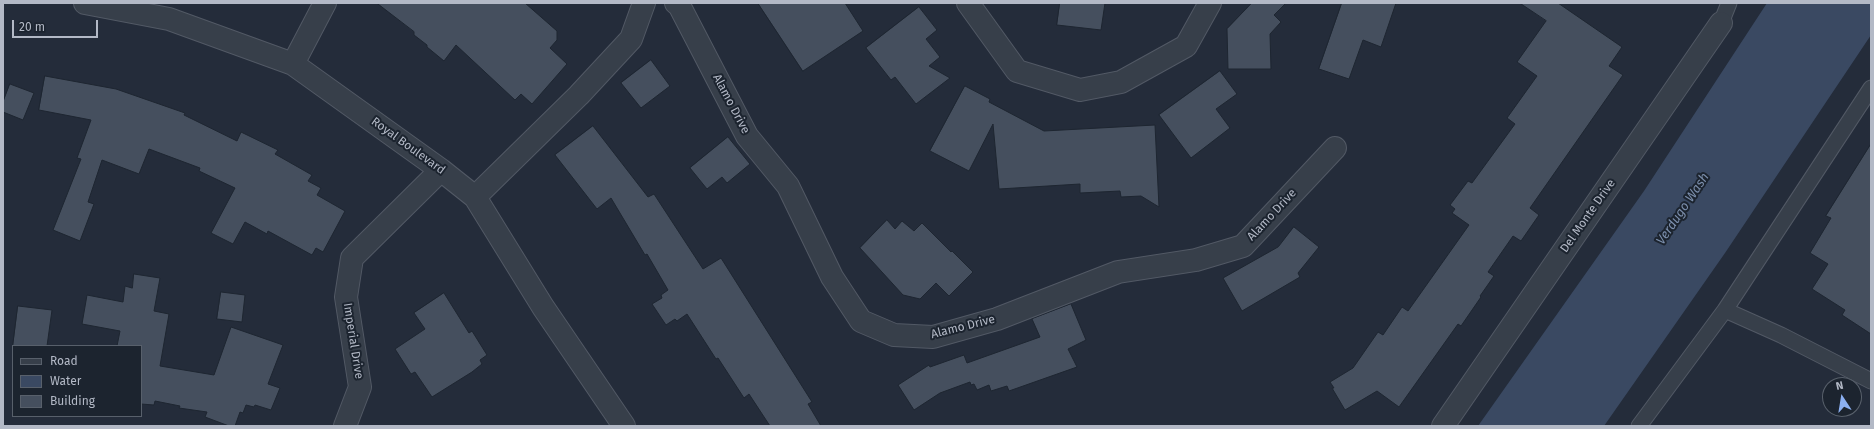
<!DOCTYPE html>
<html>
<head>
<meta charset="utf-8">
<style>
  body { margin:0 }
  #map { position:relative; width:1874px; height:429px; overflow:hidden; background:#242c3a; font-family:"Fira Sans",sans-serif }
  canvas { display:block }
  .frame { position:absolute; inset:0; border:4px solid #b3b9c6; pointer-events:none }
  .legend { position:absolute; left:12px; top:345px; width:130px; height:72px; box-sizing:border-box; background:#1c242f; border:1px solid #58606b; margin:0; padding:5px 7px; list-style:none; font-size:12px; color:#b3b9c6 }
  .legend li { display:flex; align-items:center; gap:8px; height:20px }
  .legend b { width:20px; border:1px solid #58606b }
  .north { position:absolute; left:1822px; top:377px; width:40px; height:40px; box-sizing:border-box; background:#1c242f; border:1px solid #58606b; border-radius:50%; rotate:348deg; font-size:11px; font-weight:700; line-height:16px; text-align:center; color:#b3b9c6 }
  .north::after { content:''; display:block; margin:auto; width:14px; height:18px; background:#8bb0f2; clip-path:polygon(50% 0,100% 100%,50% 72%,0 100%) }
  .scale { position:absolute; left:12px; top:20px; width:86px; height:18px; box-sizing:border-box; border:2px solid #b3b9c6; border-top:0; padding-left:5px; font-size:12px; line-height:14px; white-space:nowrap; color:#b3b9c6; -webkit-text-stroke:3px #1c242f; paint-order:stroke }
</style>
</head>
<body>
<div id="map">
<canvas width="1874" height="429"></canvas>
<div class="frame"></div>
<ul class="legend">
<li><b style="height:5px;background:#373f4a"></b>Road</li>
<li><b style="height:11px;background:#3a4962"></b>Water</li>
<li><b style="height:11px;background:#454f5e"></b>Building</li>
</ul>
<div class="north">N</div>
<div class="scale">20 m</div>
</div>
<script>
const ctx = document.querySelector('canvas').getContext('2d');
ctx.lineJoin = 'round';
function fill(path, color) { ctx.fillStyle = color; ctx.fill(path, 'evenodd'); }
function stroke(path, color, width, dash) { ctx.strokeStyle = color; ctx.lineWidth = width; ctx.lineCap = dash ? 'butt' : 'round'; ctx.setLineDash(dash || []); ctx.stroke(path); }
function drawText(font, color, halo, rows, align = 'center') {
  ctx.font = font + ' "Fira Sans",sans-serif'; ctx.lineWidth = 4; ctx.setLineDash([]); ctx.textBaseline = 'middle'; ctx.strokeStyle = halo; ctx.fillStyle = color; for (const [text, x, y, turn = 0] of rows) {
    ctx.save(); ctx.translate(x, y); ctx.rotate((+turn || 0) * Math.PI / 180); ctx.textAlign = isNaN(turn) ? turn : align; if (halo) ctx.strokeText(text, 0, 0); ctx.fillText(text, 0, 0); ctx.restore();
  }
}
const water = new Path2D(`
  M 1767,3 L 1871,3 L 1871,35 L 1725,253 L 1604,426 L 1478,426 L 1644,191 Z`);
const building = new Path2D(`
  M 377,3 L 525,3 L 557,31 L 557,40 L 550,48 L 567,64 L 532,104 L 521,94 L 515,100 L 456,45 L 444,61 L 427,47 L 427,45 L 414,35 L 414,32 Z
  M 758,3 L 845,3 L 863,31 L 803,71 Z
  M 1060,3 L 1105,3 L 1101,30 L 1057,25 Z
  M 1252,3 L 1286,3 L 1274,15 L 1281,22 L 1270,34 L 1271,69 L 1228,69 L 1227,29 Z
  M 1342,3 L 1396,3 L 1381,47 L 1363,40 L 1349,79 L 1319,69 Z
  M 1520,3 L 1558,3 L 1622,47 L 1609,66 L 1623,75 L 1530,208 L 1539,215 L 1521,241 L 1513,236 L 1488,272 L 1494,276 L 1480,296 L 1481,297 L 1461,326 L 1458,324 L 1399,407 L 1377,391 L 1345,410 L 1332,388 L 1334,388 L 1330,382 L 1353,368 L 1378,332 L 1383,335 L 1402,307 L 1408,311 L 1469,225 L 1452,213 L 1455,209 L 1450,205 L 1468,181 L 1472,183 L 1515,124 L 1507,118 L 1537,76 L 1517,62 L 1546,21 Z
  M 919,7 L 937,30 L 926,39 L 940,57 L 929,66 L 950,78 L 916,104 L 895,77 L 891,80 L 866,48 Z
  M 651,60 L 670,86 L 641,108 L 621,83 Z
  M 1220,71 L 1237,94 L 1216,109 L 1230,128 L 1191,158 L 1159,115 Z
  M 45,76 L 116,89 L 185,113 L 184,115 L 237,141 L 241,132 L 278,150 L 275,154 L 312,175 L 308,181 L 321,188 L 317,195 L 345,211 L 323,252 L 316,248 L 312,255 L 268,231 L 267,234 L 245,222 L 233,244 L 211,233 L 235,188 L 199,171 L 200,168 L 149,149 L 139,174 L 102,160 L 88,202 L 94,204 L 80,241 L 53,230 L 81,159 L 77,158 L 91,120 L 39,110 Z
  M 10,84 L 34,93 L 23,120 L 3,112 L 3,102 Z
  M 965,86 L 990,99 L 989,102 L 1044,131 L 1155,125 L 1159,207 L 1141,196 L 1121,197 L 1120,191 L 1080,193 L 1080,184 L 999,189 L 993,124 L 969,171 L 930,151 Z
  M 593,126 L 648,197 L 654,194 L 703,269 L 721,258 L 812,402 L 808,404 L 821,426 L 770,426 L 749,394 L 744,398 L 718,358 L 716,359 L 687,314 L 677,321 L 675,319 L 666,325 L 652,304 L 662,298 L 661,295 L 668,290 L 647,254 L 645,255 L 611,198 L 597,209 L 555,155 Z
  M 728,137 L 750,164 L 727,183 L 722,177 L 707,189 L 690,168 Z
  M 1871,144 L 1871,334 L 1842,315 L 1845,310 L 1812,289 L 1828,264 L 1810,253 L 1831,218 L 1826,216 Z
  M 887,220 L 895,229 L 902,221 L 914,231 L 922,223 L 951,252 L 952,251 L 973,272 L 949,296 L 936,283 L 920,299 L 903,295 L 860,248 Z
  M 1294,227 L 1319,247 L 1298,273 L 1300,277 L 1242,311 L 1223,278 L 1278,247 Z
  M 134,274 L 160,278 L 154,311 L 169,314 L 160,366 L 214,375 L 231,327 L 283,345 L 268,384 L 280,388 L 271,410 L 255,405 L 254,407 L 246,405 L 243,413 L 240,412 L 235,426 L 229,426 L 205,417 L 207,412 L 179,408 L 180,406 L 155,401 L 154,405 L 141,404 L 141,346 L 117,346 L 120,331 L 82,324 L 87,295 L 123,302 L 125,286 L 132,288 Z
  M 221,292 L 245,295 L 242,322 L 217,319 Z
  M 444,293 L 469,333 L 472,331 L 487,355 L 480,360 L 482,364 L 472,372 L 432,397 L 415,372 L 411,374 L 395,349 L 425,329 L 414,313 Z
  M 1071,304 L 1086,340 L 1068,349 L 1077,367 L 1009,391 L 1007,386 L 991,391 L 989,385 L 977,390 L 974,384 L 971,385 L 970,382 L 940,393 L 914,410 L 898,385 L 929,365 L 930,367 L 964,355 L 967,363 L 1040,337 L 1032,319 Z
  M 18,306 L 52,310 L 47,346 L 13,346 Z`);
const service = new Path2D(`
  M 1721,23 L 1729,3
  M 1871,88 L 1725,310 L 1781,335 L 1871,381
  M 1639,426 L 1725,310`);
const minor = new Path2D(`
  M 85,3 L 169,19 L 293,64 L 441,170 L 475,197 L 543,307 L 624,426
  M 676,3 L 679,5 L 747,136 L 788,186 L 832,277 L 861,321 L 894,335 L 933,337 L 997,319 L 1118,272 L 1196,260 L 1243,246 L 1335,148
  M 968,3 L 1017,71 L 1080,90 L 1121,82 L 1186,46 L 1210,3
  M 293,64 L 325,3
  M 475,197 L 579,95 L 631,39 L 644,3
  M 345,426 L 360,387 L 346,297 L 352,258 L 441,170
  M 1443,426 L 1721,23`);
const streetNames = [
  ["Alamo Drive",731,104,62],
  ["Royal Boulevard",408,146,36],
  ["Alamo Drive",1272,215,-47],
  ["Del Monte Drive",1588,216,-55],
  ["Alamo Drive",963,327,-14],
  ["Imperial Drive",353,341,81]
];
const waterNames = [
  ["Verdugo Wash",1683,209,-56]
];
fill(water, '#3a4962');
fill(building, '#454f5e');
stroke(building, '#1e2631', 1);
stroke(service, '#525965', 17);
stroke(minor, '#525965', 24);
stroke(service, '#373f4a', 15);
stroke(minor, '#373f4a', 22);
drawText('12px', '#b3b9c6', '#1c242f', streetNames);
drawText('italic 13px', '#7c8fac', '#1c242f', waterNames);
</script>
</body>
</html>
